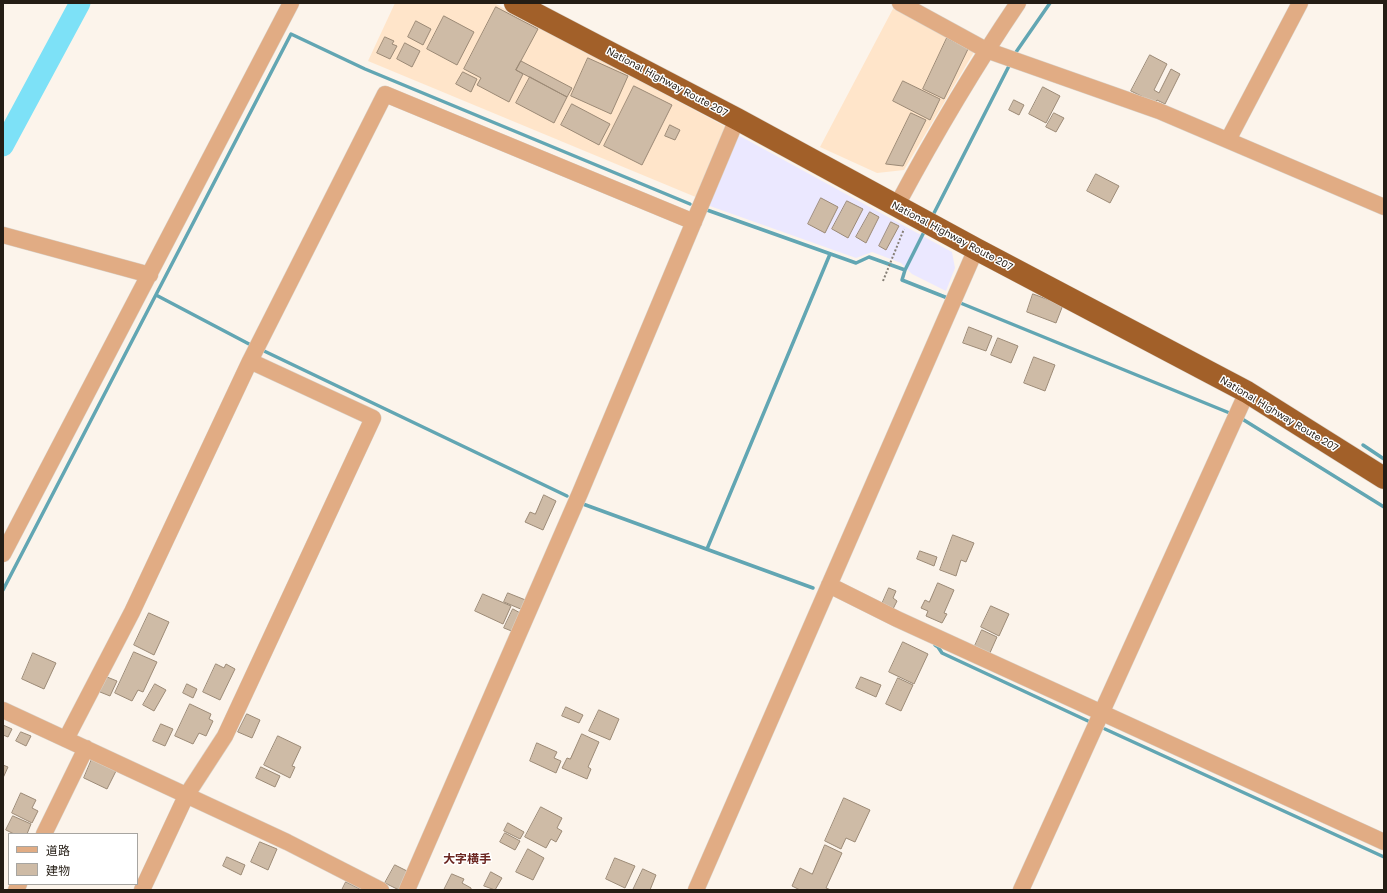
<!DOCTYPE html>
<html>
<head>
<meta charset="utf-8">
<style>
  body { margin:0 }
  #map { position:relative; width:1387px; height:893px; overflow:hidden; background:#fcf4eb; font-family:"Golos Text","Noto Sans JP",sans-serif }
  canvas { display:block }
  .frame { position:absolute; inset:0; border:4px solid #241d15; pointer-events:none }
  .legend { position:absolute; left:8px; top:833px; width:130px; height:52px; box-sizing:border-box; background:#fff; border:1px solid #a7a5a1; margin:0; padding:5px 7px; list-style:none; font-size:12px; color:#241d15 }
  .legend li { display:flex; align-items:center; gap:8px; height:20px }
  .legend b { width:20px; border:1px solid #a7a5a1 }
</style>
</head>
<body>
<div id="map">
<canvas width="1387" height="893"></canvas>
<div class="frame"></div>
<ul class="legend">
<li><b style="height:5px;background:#e1ac84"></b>道路</li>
<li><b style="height:11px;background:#cebba6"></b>建物</li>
</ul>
</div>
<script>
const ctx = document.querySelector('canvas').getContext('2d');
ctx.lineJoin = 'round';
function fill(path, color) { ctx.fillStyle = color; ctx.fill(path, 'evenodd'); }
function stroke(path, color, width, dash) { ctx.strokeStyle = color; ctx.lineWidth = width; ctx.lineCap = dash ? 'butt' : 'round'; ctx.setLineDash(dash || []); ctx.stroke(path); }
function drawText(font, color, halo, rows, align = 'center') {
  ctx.font = font + ' "Golos Text","Noto Sans JP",sans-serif'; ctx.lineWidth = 3; ctx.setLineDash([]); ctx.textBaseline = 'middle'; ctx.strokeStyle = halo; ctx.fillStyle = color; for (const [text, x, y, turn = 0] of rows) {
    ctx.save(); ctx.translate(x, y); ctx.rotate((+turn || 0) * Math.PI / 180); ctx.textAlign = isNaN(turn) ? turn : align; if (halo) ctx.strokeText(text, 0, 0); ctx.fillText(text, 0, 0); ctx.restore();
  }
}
const commercial = new Path2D(`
  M 738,135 L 952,252 L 955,268 L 946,291 L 912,274 L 901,263 L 872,252 L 856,258 L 707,205 Z`);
const built = new Path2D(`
  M 395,3 L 494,3 L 728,128 L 698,198 L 368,61 Z
  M 896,3 L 977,47 L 904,170 L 877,173 L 820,147 Z`);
const stream = new Path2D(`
  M 1014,55 L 1050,3
  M 707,210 L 856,263 L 869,257 L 905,270
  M 932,217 L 1011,62
  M 925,230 L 905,270 L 902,280 L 950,299
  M 156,295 L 249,344
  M 958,302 L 1232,414
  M 262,350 L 567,496
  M 1239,417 L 1384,507
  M 1363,445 L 1384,459
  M 583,504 L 813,588
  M 707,549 L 830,254
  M 3,590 L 291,34 L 365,69 L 690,204
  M 935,645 L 938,647 L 942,653 L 1088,721
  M 1105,729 L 1384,857`);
const river = new Path2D(`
  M 3,146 L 80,3`);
const building = new Path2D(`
  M 496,7 L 538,29 L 516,70 L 523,74 L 509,102 L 477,85 L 481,78 L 464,69 Z
  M 444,16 L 474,32 L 457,65 L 427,49 Z
  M 416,21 L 431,29 L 423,45 L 408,37 Z
  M 385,37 L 394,41 L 392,44 L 397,46 L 390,59 L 377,53 Z
  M 947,38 L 968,49 L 944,99 L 923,89 Z
  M 405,43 L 420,51 L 412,67 L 397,59 Z
  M 1150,55 L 1167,64 L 1154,90 L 1159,93 L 1171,69 L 1180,74 L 1165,104 L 1157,100 L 1155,103 L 1131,91 Z
  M 588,58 L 628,76 L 611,114 L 571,96 Z
  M 521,61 L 572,88 L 567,97 L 516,70 Z
  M 463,72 L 477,79 L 471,92 L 456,84 Z
  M 530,77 L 567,97 L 554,123 L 516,103 Z
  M 903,81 L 940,99 L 930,120 L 893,101 Z
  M 634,86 L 672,105 L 642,165 L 604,146 Z
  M 1043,87 L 1060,96 L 1046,123 L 1029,114 Z
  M 1014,100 L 1024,105 L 1019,115 L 1009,110 Z
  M 572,104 L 610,124 L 599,145 L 561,125 Z
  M 911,113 L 926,120 L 903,166 L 886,164 Z
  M 1054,113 L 1064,118 L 1056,132 L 1046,127 Z
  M 670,125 L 680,130 L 675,140 L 665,136 Z
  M 1096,174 L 1119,186 L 1110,203 L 1087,191 Z
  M 821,198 L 838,207 L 825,233 L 808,224 Z
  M 847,201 L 863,209 L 848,238 L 832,229 Z
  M 870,212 L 879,217 L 866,243 L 856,237 Z
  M 891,222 L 899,226 L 886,250 L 879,246 Z
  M 1033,294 L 1063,305 L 1056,323 L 1027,312 Z
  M 969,327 L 992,336 L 986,351 L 963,343 Z
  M 998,338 L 1018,346 L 1011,363 L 991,355 Z
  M 1034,357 L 1055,365 L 1045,391 L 1024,383 Z
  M 544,495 L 556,501 L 543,530 L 525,522 L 530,512 L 535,514 Z
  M 953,535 L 974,543 L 966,562 L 961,560 L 956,576 L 940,570 Z
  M 920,551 L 937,557 L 934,566 L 917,559 Z
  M 938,583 L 954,590 L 944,613 L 947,614 L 942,623 L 926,616 L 928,611 L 921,608 L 925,600 L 929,602 Z
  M 889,588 L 896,591 L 893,598 L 897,601 L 893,609 L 882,604 Z
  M 508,593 L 528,601 L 523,610 L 504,602 Z
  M 483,594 L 511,606 L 503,624 L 475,611 Z
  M 991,606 L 1009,614 L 999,636 L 981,627 Z
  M 513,609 L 522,614 L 514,632 L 504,628 Z
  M 149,613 L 169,622 L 154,655 L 134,645 Z
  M 982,630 L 997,637 L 989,655 L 974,648 Z
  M 903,642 L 928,654 L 914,684 L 889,672 Z
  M 134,652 L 157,662 L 143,692 L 138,690 L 132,701 L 115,693 Z
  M 33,653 L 56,663 L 44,689 L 22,679 Z
  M 216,664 L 224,668 L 226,664 L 235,669 L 220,700 L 203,692 Z
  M 107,677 L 117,681 L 110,696 L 100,692 Z
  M 861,677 L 881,685 L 876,697 L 856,688 Z
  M 898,678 L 913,685 L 901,711 L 886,704 Z
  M 155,684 L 166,690 L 154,711 L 143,705 Z
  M 187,684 L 197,689 L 193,698 L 183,693 Z
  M 190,704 L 211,714 L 209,719 L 213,721 L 206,736 L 199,733 L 193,744 L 175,736 Z
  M 566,707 L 583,715 L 579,723 L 562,716 Z
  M 599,710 L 619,719 L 610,740 L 589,731 Z
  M 247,714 L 260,720 L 252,738 L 238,732 Z
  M 161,724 L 173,729 L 165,746 L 153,741 Z
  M 3,725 L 12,729 L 8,737 L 3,735 Z
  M 21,732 L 31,736 L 26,746 L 16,741 Z
  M 582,734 L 599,742 L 588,767 L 591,769 L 587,779 L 562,768 L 567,758 L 570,759 Z
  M 278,736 L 301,747 L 292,766 L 295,767 L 290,778 L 264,765 Z
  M 537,743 L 557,752 L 554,758 L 561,761 L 556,773 L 530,761 Z
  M 92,759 L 116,771 L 107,789 L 84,778 Z
  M 3,765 L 8,767 L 3,778 Z
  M 261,767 L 280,776 L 275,787 L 256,778 Z
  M 21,793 L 36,800 L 32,808 L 38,811 L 32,823 L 12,813 Z
  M 844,798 L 870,810 L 855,842 L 846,838 L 841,849 L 825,841 Z
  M 541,807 L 562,818 L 557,828 L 562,831 L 556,842 L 551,839 L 546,848 L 525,837 Z
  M 13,816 L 31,824 L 27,834 L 14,834 L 6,830 Z
  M 508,823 L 524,832 L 520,839 L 504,831 Z
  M 505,833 L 520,841 L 515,850 L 500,842 Z
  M 260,842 L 277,849 L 268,870 L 251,862 Z
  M 825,845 L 842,853 L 826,888 L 831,890 L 800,890 L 792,886 L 800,868 L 812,874 Z
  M 528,849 L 544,858 L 533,880 L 516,872 Z
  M 227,857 L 245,865 L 241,875 L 223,866 Z
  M 615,858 L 635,866 L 625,888 L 606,879 Z
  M 395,865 L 409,872 L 399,890 L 385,883 Z
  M 643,869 L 656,875 L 650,890 L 633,890 Z
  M 491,872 L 502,878 L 495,890 L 484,886 Z
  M 452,874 L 464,879 L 462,883 L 471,888 L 471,890 L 444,890 Z
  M 346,882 L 360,889 L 360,890 L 342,890 Z`);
const path = new Path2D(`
  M 883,281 L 904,229`);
const minor = new Path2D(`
  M 900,3 L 986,50 L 1159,111 L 1384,207
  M 1228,140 L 1300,3
  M 897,205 C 934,136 974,68 1018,3
  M 3,235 L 150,275
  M 3,554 L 291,3
  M 829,585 L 897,619 L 1384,842
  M 3,710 L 287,842 L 381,890
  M 66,739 L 132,612 L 250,361 L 385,94 L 694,222
  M 44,834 L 86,748
  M 16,890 L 19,884
  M 142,890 L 186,796 L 225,736 L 373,418 L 250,361
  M 407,890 L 580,493 L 737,119
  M 696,890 L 976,249
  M 1021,890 L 1247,392`);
const highway = new Path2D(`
  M 515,3 L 737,119 L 976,249 L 1247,392 L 1384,478`);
const streetNames = [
  ["National Highway Route 207",667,82,28],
  ["National Highway Route 207",952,236,28],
  ["National Highway Route 207",1279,414,31]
];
const quarterNames = [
  ["大字横手",467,859]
];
fill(commercial, '#ebe8ff');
fill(built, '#ffe5ca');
stroke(stream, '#62a6b3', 3.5);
stroke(river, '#7de1f7', 21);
fill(building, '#cebba6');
stroke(building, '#9c8a76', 1);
stroke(minor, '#d9d2c9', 17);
stroke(highway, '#d9d2c9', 23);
stroke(path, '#867f76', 2, [2, 2]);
stroke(minor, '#e1ac84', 16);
stroke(highway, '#a26029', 22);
drawText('10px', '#241d15', '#fff', streetNames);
drawText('bold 12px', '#6c2722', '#fff', quarterNames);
</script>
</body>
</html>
